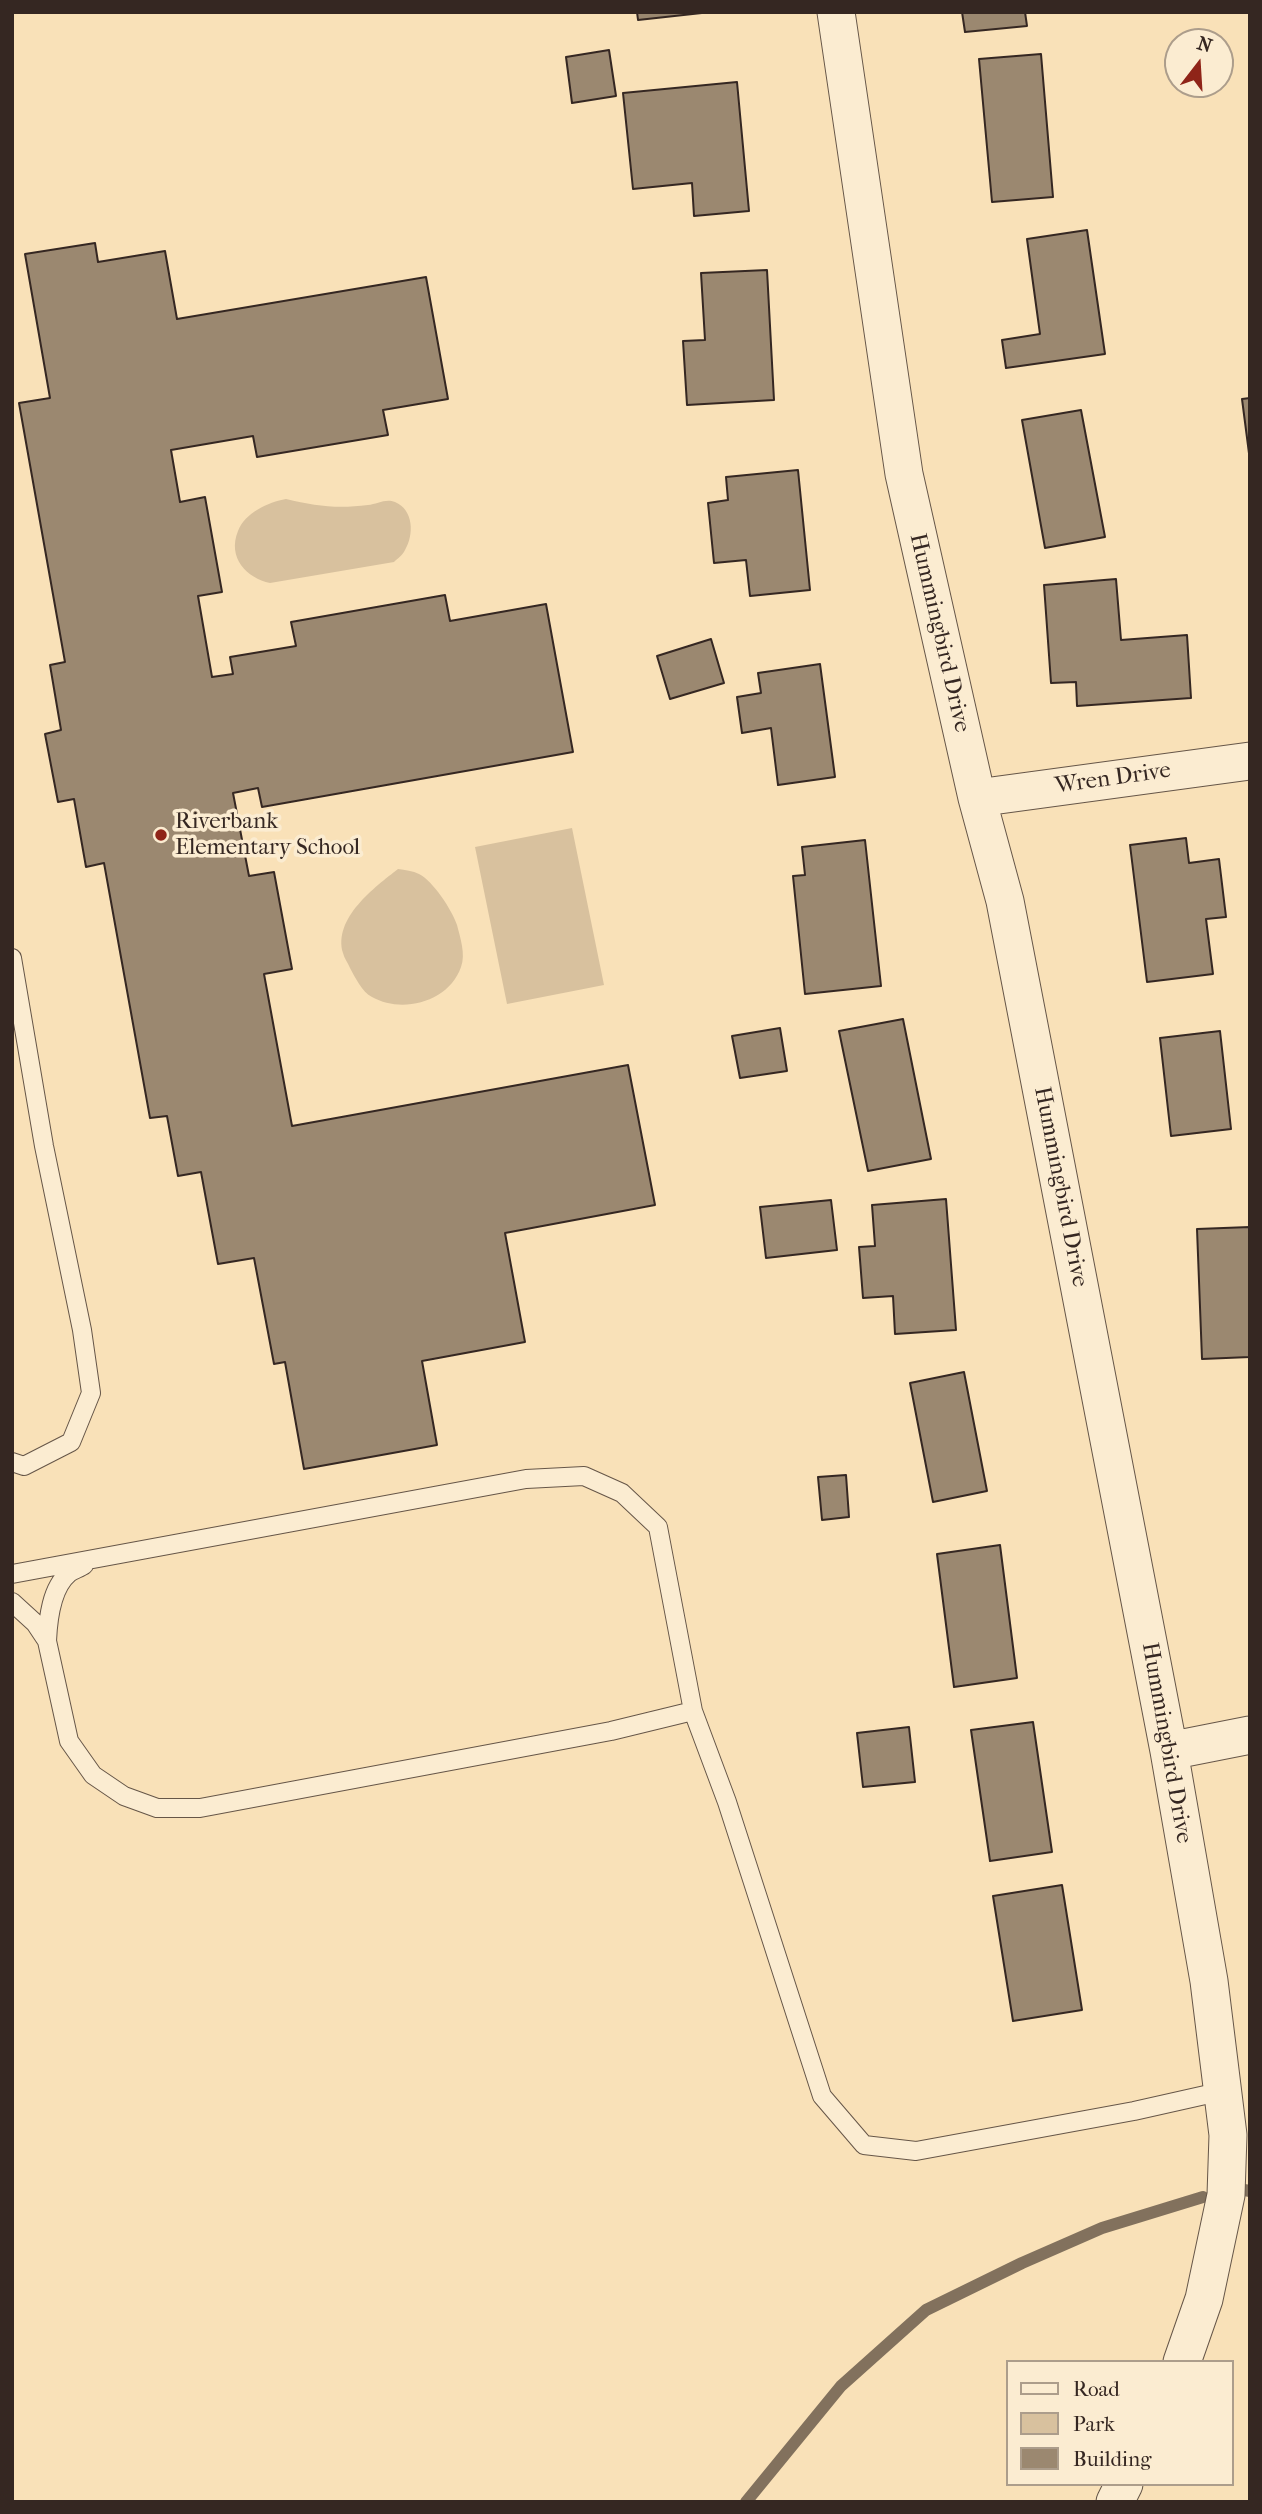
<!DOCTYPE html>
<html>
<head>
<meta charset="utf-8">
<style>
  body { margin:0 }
  #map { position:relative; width:1262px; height:2514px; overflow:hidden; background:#f9e1b8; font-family:"IM FELL French Canon",serif }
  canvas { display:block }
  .frame { position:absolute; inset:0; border:14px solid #352722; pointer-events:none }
  .legend { position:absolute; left:1006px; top:2360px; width:228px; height:126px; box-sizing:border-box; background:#fbecd1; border:2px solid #ac9d8b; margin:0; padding:9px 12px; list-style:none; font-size:21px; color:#352722 }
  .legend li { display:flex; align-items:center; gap:14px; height:35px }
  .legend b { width:35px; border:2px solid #ac9d8b }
  .north { position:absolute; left:1164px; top:28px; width:70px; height:70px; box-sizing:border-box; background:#fbecd1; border:2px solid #ac9d8b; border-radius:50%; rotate:17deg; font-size:19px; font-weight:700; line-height:28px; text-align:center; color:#352722 }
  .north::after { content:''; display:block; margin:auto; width:24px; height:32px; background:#8f2418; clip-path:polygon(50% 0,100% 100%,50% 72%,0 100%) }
</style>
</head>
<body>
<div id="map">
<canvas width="1262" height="2514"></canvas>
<div class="frame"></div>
<ul class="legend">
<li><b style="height:9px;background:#fbecd1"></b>Road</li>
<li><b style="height:19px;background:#d8c19e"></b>Park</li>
<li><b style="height:19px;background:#9b8870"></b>Building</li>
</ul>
<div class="north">N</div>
</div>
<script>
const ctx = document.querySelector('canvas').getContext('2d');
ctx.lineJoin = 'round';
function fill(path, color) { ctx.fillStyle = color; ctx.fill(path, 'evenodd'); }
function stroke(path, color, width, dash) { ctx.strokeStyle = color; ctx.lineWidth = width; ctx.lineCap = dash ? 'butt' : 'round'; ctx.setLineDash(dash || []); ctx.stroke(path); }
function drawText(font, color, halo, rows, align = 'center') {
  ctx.font = font + ' "IM FELL French Canon",serif'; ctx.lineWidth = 7; ctx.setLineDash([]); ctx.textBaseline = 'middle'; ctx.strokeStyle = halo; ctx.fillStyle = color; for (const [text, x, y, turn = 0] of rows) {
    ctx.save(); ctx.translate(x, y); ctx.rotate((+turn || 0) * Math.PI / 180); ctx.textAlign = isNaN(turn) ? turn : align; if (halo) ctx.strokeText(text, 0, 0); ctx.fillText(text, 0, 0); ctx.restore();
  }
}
const green = new Path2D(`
  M 286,499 C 315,506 337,509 368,505 C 377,504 386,498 395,502 C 414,510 414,535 405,550 C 403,555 397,559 394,562 L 270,583 C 247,578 227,558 238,531 C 245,513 268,502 286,499 Z
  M 572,828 L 604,985 L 507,1004 L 475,847 Z
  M 398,869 C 405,870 413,871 419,874 C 433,881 452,910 457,925 C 460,937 466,954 461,967 C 449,1002 402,1014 372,997 C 362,992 355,977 350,968 C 348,963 344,958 343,953 C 333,918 375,887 398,869 Z`);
const stream = new Path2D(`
  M 1238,2189 L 1250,2191
  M 746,2502 L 841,2386 L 926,2310 L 1022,2263 L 1102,2228 L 1203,2197`);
const building = new Path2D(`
  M 637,12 L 711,12 L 638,20 Z
  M 962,12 L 1025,12 L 1027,26 L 965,32 Z
  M 609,50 L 616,96 L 572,103 L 566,57 Z
  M 1041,54 L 1053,197 L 992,202 L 979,59 Z
  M 737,82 L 749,211 L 694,216 L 692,183 L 633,189 L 623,93 Z
  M 1087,230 L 1105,354 L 1006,368 L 1002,340 L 1040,334 L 1027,239 Z
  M 95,243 L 98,262 L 165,251 L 177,319 L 426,277 L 448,399 L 383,410 L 388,435 L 257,457 L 253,436 L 171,450 L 180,502 L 205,497 L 222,592 L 198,596 L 212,677 L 233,674 L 230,657 L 296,646 L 291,622 L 445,595 L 450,621 L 546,604 L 573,752 L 262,807 L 258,788 L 233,793 L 249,876 L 274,872 L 292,969 L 264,974 L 292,1126 L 628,1065 L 655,1205 L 505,1233 L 525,1342 L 422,1361 L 437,1445 L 304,1469 L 285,1362 L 274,1364 L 254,1258 L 218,1264 L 201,1172 L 178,1176 L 167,1116 L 150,1118 L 104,863 L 86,867 L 74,799 L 58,802 L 45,734 L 61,730 L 50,665 L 65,662 L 19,403 L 50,398 L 25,254 Z
  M 767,270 L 774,400 L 687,405 L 683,341 L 705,340 L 701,273 Z
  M 1250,398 L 1250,461 L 1242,399 Z
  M 1081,410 L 1105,537 L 1045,548 L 1022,420 Z
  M 798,470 L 810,590 L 750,596 L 746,560 L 714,563 L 708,503 L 728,500 L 726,477 Z
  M 1116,579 L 1121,640 L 1187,635 L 1191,698 L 1077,706 L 1076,682 L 1051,683 L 1044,585 Z
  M 711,639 L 724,683 L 670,699 L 657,656 Z
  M 820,664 L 835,777 L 778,785 L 771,728 L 742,733 L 737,697 L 761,693 L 758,673 Z
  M 1186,838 L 1189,863 L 1219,859 L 1226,917 L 1206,919 L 1213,974 L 1147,982 L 1130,845 Z
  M 865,840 L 881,986 L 805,994 L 793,876 L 805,875 L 802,847 Z
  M 903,1019 L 931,1159 L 868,1171 L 839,1031 Z
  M 780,1028 L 787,1071 L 740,1078 L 732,1036 Z
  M 1220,1031 L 1231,1129 L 1171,1136 L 1160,1038 Z
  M 946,1199 L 956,1330 L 895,1334 L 893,1296 L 863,1298 L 859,1247 L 875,1246 L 872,1205 Z
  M 831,1200 L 837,1250 L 766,1258 L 760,1207 Z
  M 1250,1227 L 1250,1357 L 1202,1359 L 1197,1229 Z
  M 964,1372 L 987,1491 L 933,1502 L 910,1383 Z
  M 846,1475 L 849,1517 L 822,1520 L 818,1477 Z
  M 1000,1545 L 1017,1678 L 954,1687 L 937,1554 Z
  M 1033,1722 L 1052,1852 L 990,1861 L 971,1730 Z
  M 909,1727 L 915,1782 L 863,1787 L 857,1733 Z
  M 1062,1885 L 1082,2010 L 1013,2021 L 993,1896 Z`);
const service = new Path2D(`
  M 12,958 L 44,1146 L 82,1330 L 91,1393 L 71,1442 L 24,1466 L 12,1462
  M 12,1574 L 526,1479 L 584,1476 L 622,1493 L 658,1527 L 693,1711 L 611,1731 L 200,1808 L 157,1808 L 124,1796 L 93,1775 L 69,1741 L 47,1641 L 35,1623 L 12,1602
  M 47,1641 C 48,1619 51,1588 69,1573 C 73,1570 80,1568 84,1565
  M 693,1711 L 727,1802 L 822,2096 L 864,2145 L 916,2151 L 1134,2111 L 1223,2091`);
const minor = new Path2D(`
  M 836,12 L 904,474 L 977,798 L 1005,901 L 1169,1751 L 1209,1981 L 1228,2135 L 1226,2195 L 1204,2299 L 1182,2362
  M 977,798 L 1250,761
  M 1169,1751 L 1250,1735
  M 1115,2502 L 1124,2484`);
const markers = [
  [161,835,7,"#8f2418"]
];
const streetNames = [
  ["Hummingbird Drive",939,633,77],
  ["Wren Drive",1113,779,-8],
  ["Hummingbird Drive",1060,1187,79],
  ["Hummingbird Drive",1166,1743,80]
];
const poiNames = [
  ["Riverbank",175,822],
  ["Elementary School",175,848]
];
fill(green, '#d8c19e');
stroke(stream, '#82715d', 12);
fill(building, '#9b8870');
stroke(building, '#352722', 2);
stroke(service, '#665648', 20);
stroke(minor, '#665648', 39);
stroke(service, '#fbecd1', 18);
stroke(minor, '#fbecd1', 37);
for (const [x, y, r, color] of markers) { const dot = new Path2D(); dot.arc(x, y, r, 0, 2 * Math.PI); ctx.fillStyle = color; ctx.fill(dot); stroke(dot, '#fbecd1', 2.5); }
drawText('23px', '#352722', '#fbecd1', streetNames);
drawText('23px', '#352722', '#fbecd1', poiNames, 'left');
</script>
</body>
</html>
